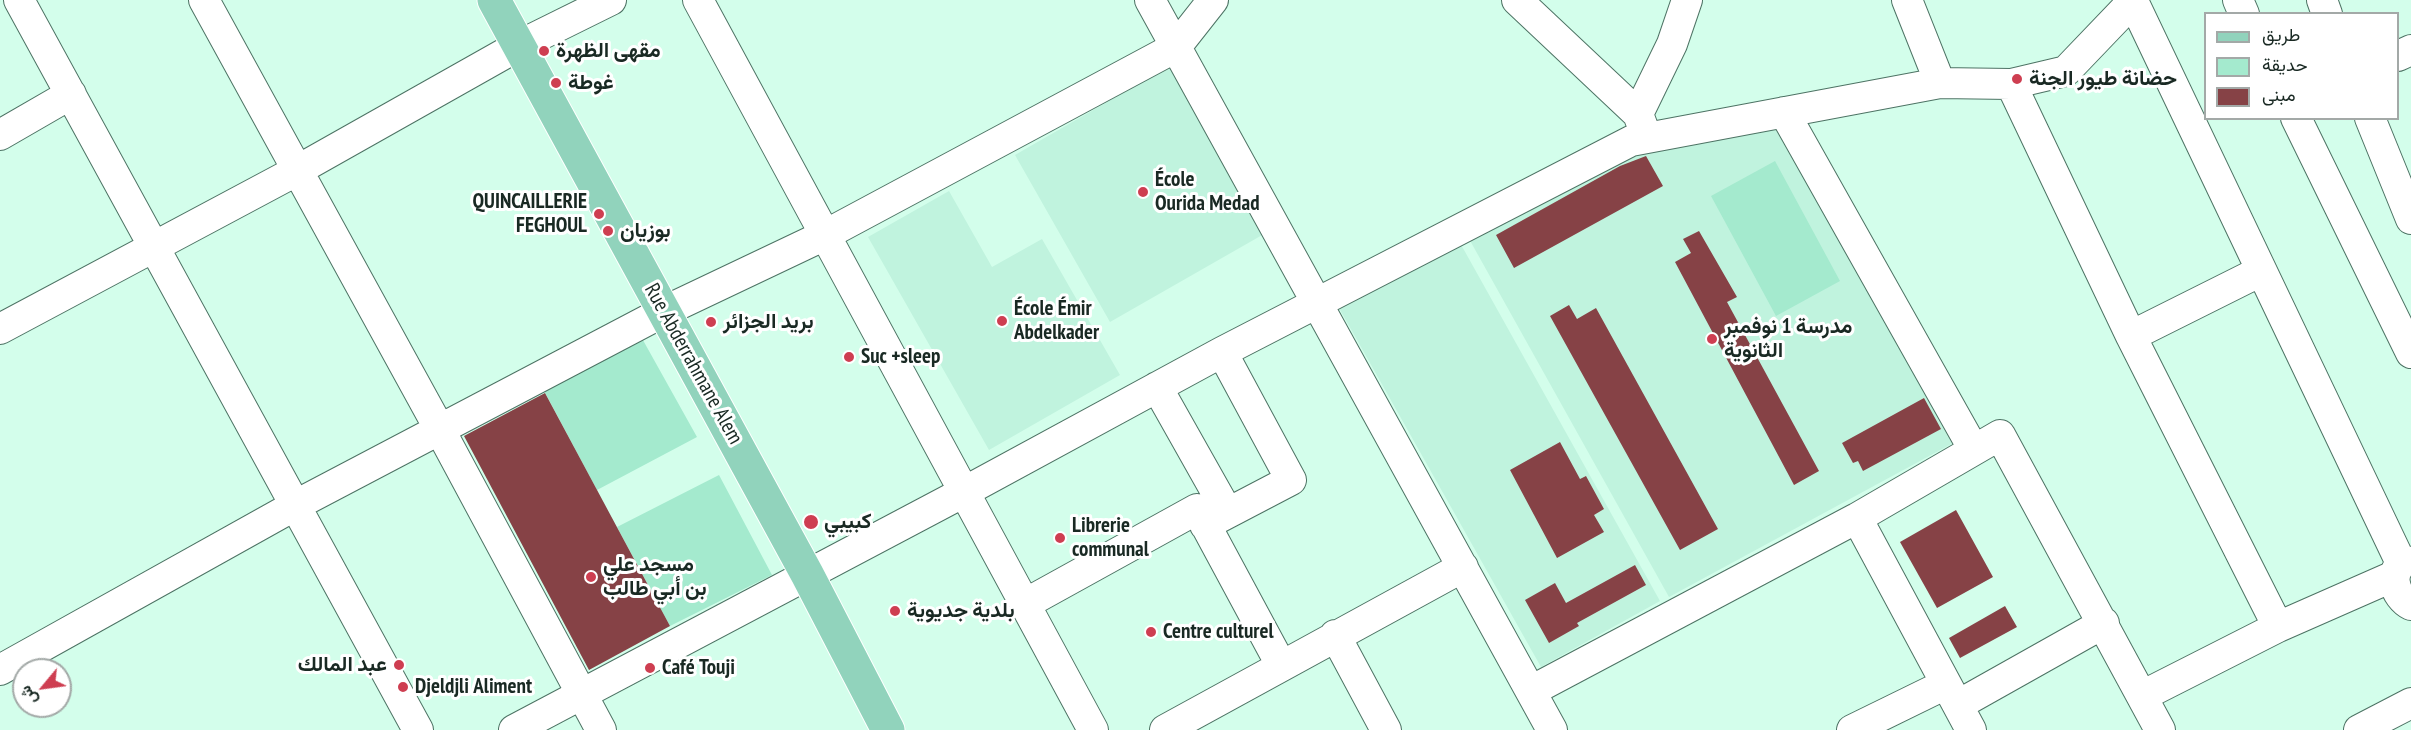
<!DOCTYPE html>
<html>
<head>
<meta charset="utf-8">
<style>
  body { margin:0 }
  #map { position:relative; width:2411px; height:730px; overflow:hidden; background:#d3feeb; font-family:"PT Sans Narrow",Vazirmatn,sans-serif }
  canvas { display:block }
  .legend { position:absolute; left:2204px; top:12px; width:195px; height:108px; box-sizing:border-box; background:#fff; border:2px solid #a3a9a7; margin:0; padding:8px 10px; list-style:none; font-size:18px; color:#192923 }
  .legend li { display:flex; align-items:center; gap:12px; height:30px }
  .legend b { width:30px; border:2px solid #a3a9a7 }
  .north { position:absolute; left:12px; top:658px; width:60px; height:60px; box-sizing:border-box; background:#fff; border:2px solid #a3a9a7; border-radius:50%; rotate:241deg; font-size:16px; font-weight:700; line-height:24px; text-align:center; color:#192923 }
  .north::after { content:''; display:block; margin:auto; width:21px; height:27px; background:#ce3e51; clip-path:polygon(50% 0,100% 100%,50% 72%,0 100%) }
</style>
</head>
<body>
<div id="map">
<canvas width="2411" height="730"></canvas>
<ul class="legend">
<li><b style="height:8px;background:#91d3bc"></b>طريق</li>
<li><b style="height:16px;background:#a4eace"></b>حديقة</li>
<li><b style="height:16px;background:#864246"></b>مبنى</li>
</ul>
<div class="north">ش</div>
</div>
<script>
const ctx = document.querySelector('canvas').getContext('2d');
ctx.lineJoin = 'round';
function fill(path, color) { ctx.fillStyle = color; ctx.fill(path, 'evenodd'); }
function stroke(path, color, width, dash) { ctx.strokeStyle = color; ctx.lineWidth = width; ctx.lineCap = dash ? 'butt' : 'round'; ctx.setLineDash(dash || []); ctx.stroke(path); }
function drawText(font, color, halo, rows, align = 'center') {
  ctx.font = font + ' "PT Sans Narrow",Vazirmatn,sans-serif'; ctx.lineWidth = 6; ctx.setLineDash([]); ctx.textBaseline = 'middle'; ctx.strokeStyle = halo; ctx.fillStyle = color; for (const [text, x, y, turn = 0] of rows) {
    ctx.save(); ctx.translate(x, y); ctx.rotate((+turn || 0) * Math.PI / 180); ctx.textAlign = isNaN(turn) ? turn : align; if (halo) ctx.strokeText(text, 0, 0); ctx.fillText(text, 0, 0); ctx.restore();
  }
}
const built = new Path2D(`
  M 1175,63 L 1271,230 L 1110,322 L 1015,155 Z
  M 1783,123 L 1955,442 L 1669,597 L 1468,237 L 1616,159 Z
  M 949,191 L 992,267 L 1042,239 L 1120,375 L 989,450 L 868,237 Z
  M 1459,241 L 1660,601 L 1541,667 L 1339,308 Z`);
const green = new Path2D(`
  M 1775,161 L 1840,281 L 1776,316 L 1711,196 Z
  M 639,333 L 697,437 L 597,490 L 541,385 Z
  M 719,475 L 772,575 L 670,626 L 617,527 Z`);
const building = new Path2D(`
  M 1646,156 L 1663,186 L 1514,268 L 1496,235 L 1620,166 Z
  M 1699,231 L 1737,297 L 1727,302 L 1819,471 L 1794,485 L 1675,262 L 1691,253 L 1683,239 Z
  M 1569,305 L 1577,319 L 1596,308 L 1718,529 L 1680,550 L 1550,316 Z
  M 545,393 L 670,626 L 589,670 L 464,436 Z
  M 1924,398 L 1941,429 L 1863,471 L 1858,461 L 1853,463 L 1842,443 Z
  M 1560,442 L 1580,479 L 1586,476 L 1604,509 L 1594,515 L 1604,532 L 1557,558 L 1510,470 Z
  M 1956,510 L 1993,577 L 1937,608 L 1900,542 Z
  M 1635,565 L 1646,585 L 1577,623 L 1579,626 L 1549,643 L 1525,600 L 1555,583 L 1566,603 Z
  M 2005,606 L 2017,627 L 1960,658 L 1949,638 Z`);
const minor = new Path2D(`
  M 19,0 L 418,730
  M 204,0 L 440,430 L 601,730
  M 698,0 L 1093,730
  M 1150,0 L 1552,730
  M 1517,0 L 1638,114 L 1647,138
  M 1907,0 L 1940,83
  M 2238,0 L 2244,14
  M 2322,0 L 2327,14
  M 2133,1 L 2401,563
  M 2398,56 L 2411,50
  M 2011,84 L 2131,336 L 2278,627
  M 1784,112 L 1974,450
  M 1638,114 L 1672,44 L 1687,0
  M 2296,118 L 2411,353
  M 2370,118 L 2411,219
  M 0,135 L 71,94
  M 0,329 L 298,170 L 518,46 L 611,0
  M 2131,336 L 2261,271
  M 1157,387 L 1228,513
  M 1857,518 L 1971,730
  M 1205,525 L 1291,480 L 1222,352
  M 2406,561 C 2386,571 2395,597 2411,605
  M 1025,604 L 1197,509 L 1281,665
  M 1335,635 L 1386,730
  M 0,670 L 294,506 L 665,311 L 825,235 L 1176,47 L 1213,0
  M 1531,691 L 1857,518 L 2000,435 L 2160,730
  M 2142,696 L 2278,627 L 2394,576
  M 1958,705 L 2104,623
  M 514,730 L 964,492 L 1222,352 L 1631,141 L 1940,83 L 2011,84 L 2066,71 L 2134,0
  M 1165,730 L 1463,567
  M 1852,730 L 1946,684
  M 2359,730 L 2411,703`);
const major = new Path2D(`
  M 494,0 L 807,574 L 888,730`);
const markers = [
  [544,51,6,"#ce3e51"],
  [2017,79,6,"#ce3e51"],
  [556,83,6,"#ce3e51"],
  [1143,192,6,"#ce3e51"],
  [599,214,6,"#ce3e51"],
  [608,231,6,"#ce3e51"],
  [1002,321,6,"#ce3e51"],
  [711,322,6,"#ce3e51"],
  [1712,339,6,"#ce3e51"],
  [849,357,6,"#ce3e51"],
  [811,522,8,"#ce3e51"],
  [1060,538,6,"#ce3e51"],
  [591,577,6,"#ce3e51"],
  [895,611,6,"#ce3e51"],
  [1151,632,6,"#ce3e51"],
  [399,665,6,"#ce3e51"],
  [650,668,6,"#ce3e51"],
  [403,687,6,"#ce3e51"]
];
const poiNames = [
  ["مقهى الظهرة",556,51],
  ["حضانة طيور الجنة",2029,79],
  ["غوطة",568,83],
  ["École",1155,180],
  ["Ourida Medad",1155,204],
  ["QUINCAILLERIE",587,202,"right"],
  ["FEGHOUL",587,226,"right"],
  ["بوزيان",620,231],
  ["École Émir",1014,309],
  ["Abdelkader",1014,333],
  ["بريد الجزائر",723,322],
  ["مدرسة 1 نوفمبر",1724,327],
  ["الثانوية",1724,351],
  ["Suc +sleep",861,357],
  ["كبيبي",824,522],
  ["Librerie",1072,526],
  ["communal",1072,550],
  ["مسجد علي",603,565],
  ["بن أبي طالب",603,589],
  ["بلدية جديوية",907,611],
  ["Centre culturel",1163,632],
  ["عبد المالك",387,665,"right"],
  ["Café Touji",662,668],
  ["Djeldjli Aliment",415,687]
];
const streetNames = [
  ["Rue Abderrahmane Alem",693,364,61]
];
fill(built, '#c0f3de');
fill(green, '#a4eace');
fill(building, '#864246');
stroke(minor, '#4d7364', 32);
stroke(major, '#fff', 35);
stroke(minor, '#fff', 30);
stroke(major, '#91d3bc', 33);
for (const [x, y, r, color] of markers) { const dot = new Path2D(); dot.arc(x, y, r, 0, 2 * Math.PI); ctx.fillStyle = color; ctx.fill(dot); stroke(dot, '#fff', 2); }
drawText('bold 21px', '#192923', '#fff', poiNames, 'left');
drawText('21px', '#192923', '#fff', streetNames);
</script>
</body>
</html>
